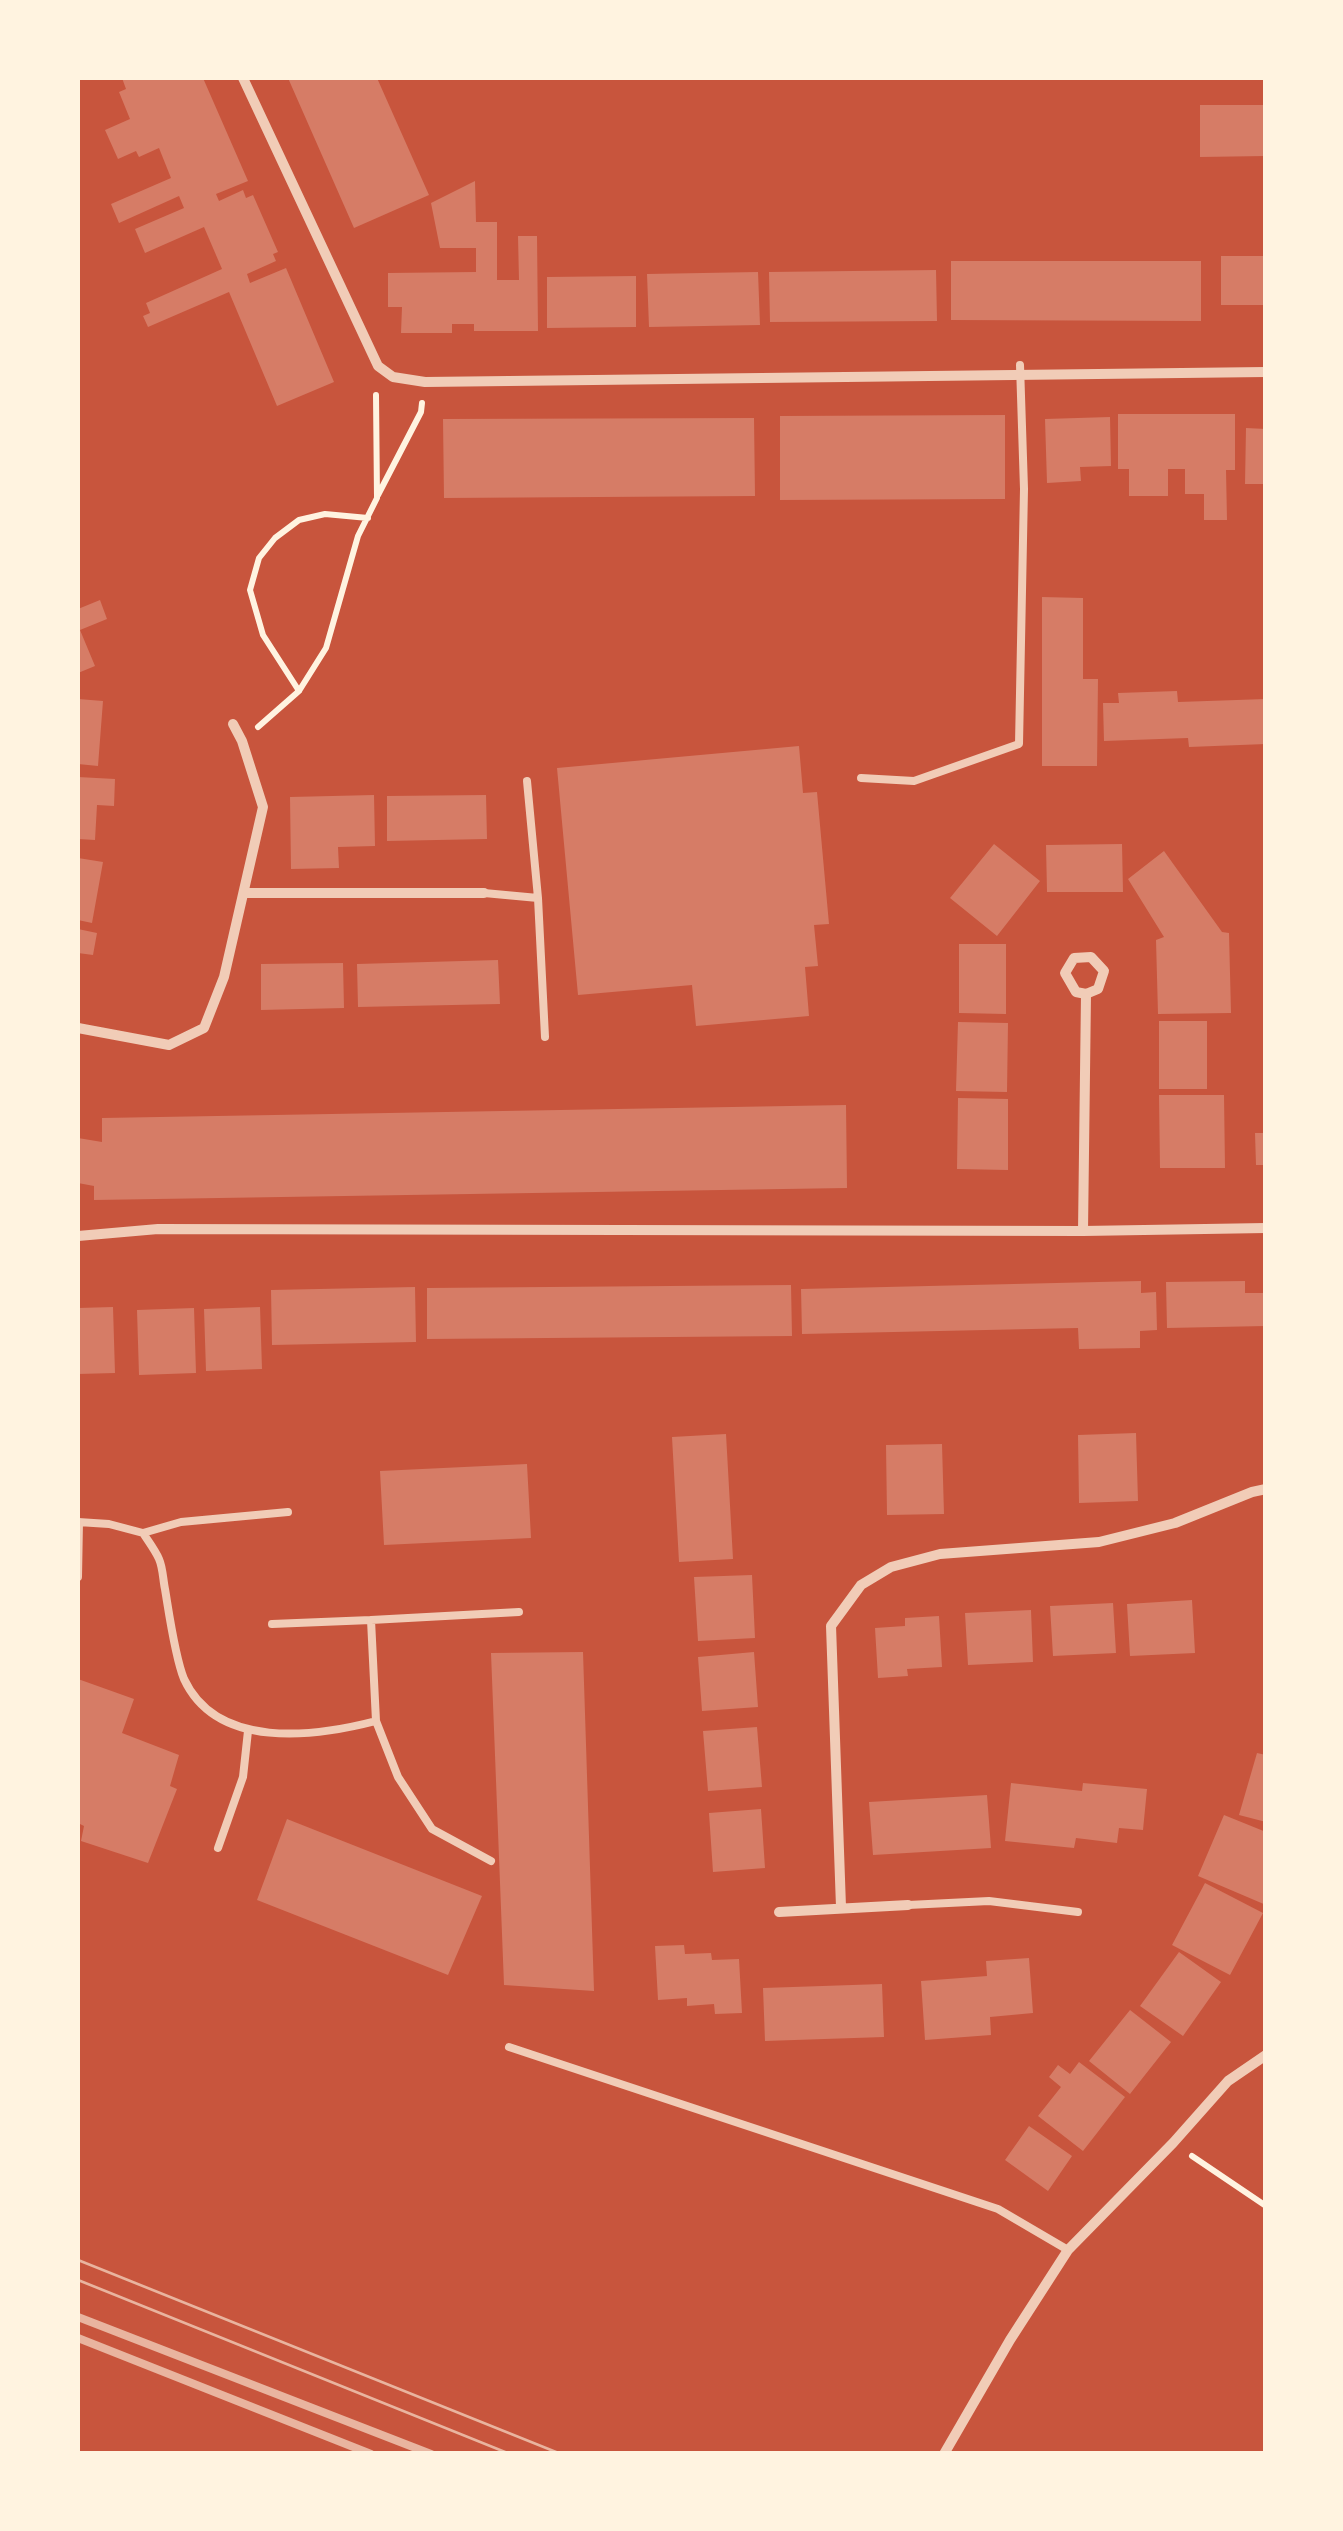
<!DOCTYPE html>
<html>
<head>
<meta charset="utf-8">
<style>
  body { margin:0 }
  #map { position:relative; width:1343px; height:2531px; overflow:hidden; background:#c8553d; font-family:"DejaVu Sans",sans-serif }
  canvas { display:block }
  .frame { position:absolute; inset:0; border:80px solid #fff3e0; pointer-events:none }
</style>
</head>
<body>
<div id="map">
<canvas width="1343" height="2531"></canvas>
<div class="frame"></div>
</div>
<script>
const ctx = document.querySelector('canvas').getContext('2d');
ctx.lineJoin = 'round';
function fill(path, color) { ctx.fillStyle = color; ctx.fill(path, 'evenodd'); }
function stroke(path, color, width, dash) { ctx.strokeStyle = color; ctx.lineWidth = width; ctx.lineCap = dash ? 'butt' : 'round'; ctx.setLineDash(dash || []); ctx.stroke(path); }
const building = new Path2D(`
  M 122,78 L 203,78 L 248,181 L 216,194 L 219,201 L 243,190 L 246,198 L 253,195 L 278,252 L 273,254 L 276,261 L 247,274 L 250,283 L 286,268 L 334,382 L 277,406 L 229,292 L 148,327 L 143,316 L 150,313 L 146,303 L 222,269 L 204,227 L 145,253 L 135,229 L 184,208 L 179,196 L 119,223 L 111,204 L 171,178 L 159,148 L 139,157 L 136,151 L 118,159 L 105,130 L 130,119 L 119,92 L 126,89 Z
  M 288,78 L 377,78 L 429,195 L 354,228 Z
  M 1200,105 L 1266,105 L 1266,156 L 1200,157 Z
  M 475,181 L 476,222 L 497,222 L 497,280 L 519,280 L 518,236 L 537,236 L 538,331 L 474,331 L 474,324 L 452,324 L 452,333 L 401,333 L 402,307 L 388,307 L 388,273 L 476,272 L 476,248 L 440,248 L 431,203 Z
  M 1221,256 L 1266,256 L 1266,305 L 1221,305 Z
  M 951,261 L 1201,261 L 1201,321 L 951,320 Z
  M 936,270 L 937,321 L 770,322 L 769,272 Z
  M 758,272 L 760,325 L 649,327 L 647,274 Z
  M 636,276 L 636,327 L 547,328 L 547,277 Z
  M 1118,414 L 1235,414 L 1235,470 L 1226,470 L 1227,520 L 1204,520 L 1204,494 L 1185,494 L 1185,469 L 1168,469 L 1168,496 L 1129,496 L 1129,469 L 1118,469 Z
  M 1005,415 L 1005,499 L 780,500 L 780,416 Z
  M 1110,417 L 1111,466 L 1080,467 L 1081,481 L 1047,483 L 1045,419 Z
  M 754,418 L 755,496 L 444,498 L 443,419 Z
  M 1246,428 L 1266,429 L 1266,484 L 1245,484 Z
  M 1042,597 L 1083,598 L 1083,679 L 1098,679 L 1097,766 L 1042,766 Z
  M 100,600 L 107,619 L 80,630 L 95,666 L 78,673 L 78,609 Z
  M 1177,691 L 1178,702 L 1266,699 L 1266,744 L 1189,747 L 1188,738 L 1104,741 L 1103,703 L 1119,703 L 1118,693 Z
  M 78,699 L 103,701 L 98,766 L 78,764 Z
  M 799,746 L 803,793 L 817,792 L 829,924 L 814,925 L 818,966 L 805,967 L 809,1016 L 696,1026 L 692,985 L 578,995 L 557,768 Z
  M 78,777 L 115,779 L 114,806 L 97,805 L 95,840 L 78,839 Z
  M 374,795 L 375,846 L 338,847 L 339,868 L 291,869 L 290,797 Z
  M 486,795 L 487,839 L 387,841 L 387,796 Z
  M 994,844 L 1040,881 L 997,936 L 950,898 Z
  M 1122,844 L 1123,892 L 1047,892 L 1046,845 Z
  M 1164,851 L 1222,932 L 1229,933 L 1231,1013 L 1158,1014 L 1156,940 L 1164,937 L 1128,879 Z
  M 78,858 L 103,862 L 92,923 L 78,920 Z
  M 78,929 L 97,933 L 93,955 L 78,953 Z
  M 959,944 L 1006,944 L 1006,1014 L 959,1013 Z
  M 498,960 L 500,1004 L 358,1007 L 357,964 Z
  M 343,963 L 344,1008 L 261,1010 L 261,964 Z
  M 1159,1021 L 1207,1021 L 1207,1089 L 1159,1089 Z
  M 958,1022 L 1008,1023 L 1007,1092 L 956,1091 Z
  M 1159,1095 L 1224,1095 L 1225,1168 L 1160,1168 Z
  M 958,1098 L 1008,1099 L 1008,1170 L 957,1169 Z
  M 846,1105 L 847,1188 L 94,1200 L 94,1186 L 78,1183 L 78,1138 L 102,1142 L 102,1118 Z
  M 1255,1133 L 1266,1133 L 1266,1165 L 1256,1165 Z
  M 1141,1281 L 1141,1293 L 1156,1292 L 1157,1330 L 1140,1331 L 1140,1348 L 1079,1349 L 1078,1328 L 802,1334 L 801,1289 Z
  M 1245,1281 L 1245,1293 L 1266,1293 L 1266,1326 L 1167,1328 L 1166,1282 Z
  M 791,1285 L 792,1336 L 427,1339 L 427,1288 Z
  M 415,1287 L 416,1342 L 272,1345 L 271,1290 Z
  M 113,1307 L 115,1373 L 78,1374 L 78,1308 Z
  M 260,1307 L 262,1369 L 206,1371 L 204,1309 Z
  M 194,1308 L 196,1373 L 139,1375 L 137,1310 Z
  M 1136,1433 L 1138,1501 L 1079,1503 L 1078,1435 Z
  M 726,1434 L 733,1559 L 679,1562 L 672,1437 Z
  M 942,1444 L 944,1514 L 887,1515 L 886,1445 Z
  M 527,1464 L 531,1538 L 384,1545 L 380,1471 Z
  M 752,1575 L 755,1638 L 698,1641 L 694,1577 Z
  M 1192,1600 L 1195,1653 L 1130,1656 L 1127,1604 Z
  M 1113,1603 L 1116,1653 L 1053,1656 L 1050,1606 Z
  M 1031,1610 L 1033,1662 L 968,1665 L 965,1613 Z
  M 939,1616 L 942,1667 L 907,1669 L 908,1676 L 878,1678 L 875,1628 L 905,1626 L 905,1618 Z
  M 583,1652 L 594,1991 L 504,1985 L 491,1653 Z
  M 754,1652 L 758,1707 L 702,1711 L 698,1657 Z
  M 78,1679 L 134,1699 L 122,1733 L 179,1755 L 170,1786 L 177,1789 L 148,1863 L 81,1841 L 84,1826 L 78,1823 Z
  M 757,1727 L 762,1787 L 708,1791 L 703,1731 Z
  M 1257,1753 L 1266,1755 L 1266,1822 L 1239,1815 Z
  M 1011,1783 L 1082,1791 L 1083,1783 L 1147,1789 L 1143,1830 L 1119,1828 L 1117,1843 L 1076,1838 L 1074,1848 L 1005,1841 Z
  M 987,1795 L 991,1848 L 873,1855 L 869,1802 Z
  M 761,1809 L 765,1868 L 713,1872 L 709,1813 Z
  M 1224,1815 L 1266,1832 L 1266,1905 L 1198,1876 Z
  M 287,1819 L 482,1896 L 448,1975 L 257,1900 Z
  M 1205,1883 L 1263,1913 L 1230,1975 L 1172,1945 Z
  M 684,1945 L 685,1954 L 711,1953 L 712,1960 L 739,1959 L 742,2013 L 715,2014 L 714,2004 L 687,2006 L 687,1998 L 658,2000 L 655,1946 Z
  M 1179,1952 L 1221,1982 L 1183,2036 L 1140,2006 Z
  M 1029,1958 L 1033,2013 L 990,2017 L 991,2035 L 925,2040 L 921,1981 L 987,1976 L 986,1961 Z
  M 882,1984 L 884,2037 L 765,2041 L 763,1988 Z
  M 1130,2010 L 1171,2042 L 1130,2094 L 1089,2061 Z
  M 1079,2062 L 1125,2097 L 1083,2151 L 1038,2116 L 1061,2087 L 1049,2077 L 1058,2065 L 1070,2074 Z
  M 1029,2126 L 1072,2156 L 1048,2191 L 1005,2160 Z`);
const path = new Path2D(`
  M 378,495 L 421,412 L 422,403
  M 299,691 L 263,635 L 250,590 L 259,558 L 275,538 L 299,520 L 325,514 L 368,518
  M 258,727 L 299,691 L 326,648 L 358,536 L 377,498 L 376,395
  M 1192,2156 L 1266,2206`);
const service = new Path2D(`
  M 861,778 L 914,781 L 1019,744 L 1024,489 L 1020,365
  M 484,893 L 538,898 L 527,781
  M 538,898 L 545,1037
  M 78,1522 L 109,1524 L 143,1533 C 148,1541 155,1550 159,1559 C 163,1568 163,1580 165,1589 C 169,1613 175,1657 184,1679 C 217,1750 314,1737 376,1721 L 371,1620 L 519,1612
  M 143,1533 L 181,1522 L 288,1512
  M 78,1577 L 79,1522
  M 272,1624 L 371,1620
  M 376,1721 L 398,1777 L 432,1829 L 491,1861
  M 218,1848 L 243,1777 L 248,1731
  M 908,1905 L 989,1901 L 1078,1912
  M 509,2047 L 998,2209 L 1068,2250`);
const minor = new Path2D(`
  M 243,78 L 378,366 L 393,377 L 425,382 L 1266,372
  M 245,893 L 484,893
  M 1091,957 L 1104,971 L 1098,989 L 1086,994 L 1076,992 L 1065,973 L 1074,958 Z
  M 78,1028 L 169,1045 L 204,1028 L 224,977 L 263,807 L 242,741 L 233,724
  M 1083,1231 L 1086,994
  M 78,1236 L 158,1229 L 1083,1231 L 1266,1228
  M 841,1907 L 831,1626 L 861,1585 L 891,1567 L 940,1554 L 1099,1542 L 1175,1523 L 1252,1492 L 1266,1489
  M 779,1912 L 908,1905
  M 944,2454 L 1010,2340 L 1068,2250 L 1173,2143 L 1228,2081 L 1266,2055`);
const tram = new Path2D(`
  M 78,2260 L 561,2454
  M 78,2280 L 510,2454`);
const rail = new Path2D(`
  M 78,2317 L 431,2454
  M 78,2338 L 371,2454`);
fill(building, '#d67c66');
stroke(path, '#fff3e0', 6);
stroke(service, '#f1ccb7', 8);
stroke(minor, '#f1ccb7', 10);
stroke(tram, '#e9b49f', 2.5);
stroke(rail, '#e9b49f', 8);
</script>
</body>
</html>
